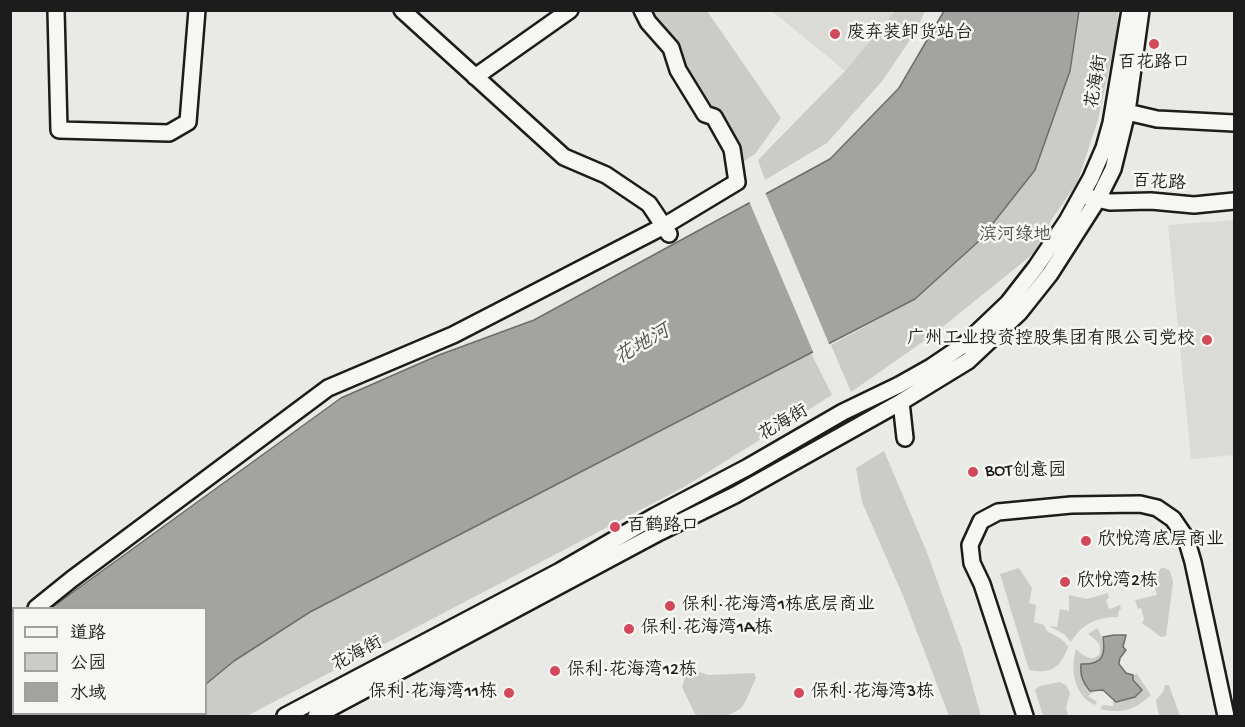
<!DOCTYPE html>
<html>
<head>
<meta charset="utf-8">
<style>
  body { margin:0 }
  #map { position:relative; width:1245px; height:727px; overflow:hidden; background:#e9e9e5; font-family:"Gochi Hand","LXGW WenKai TC",sans-serif }
  canvas { display:block }
  .frame { position:absolute; inset:0; border:12px solid #1c1c1c; pointer-events:none }
  .legend { position:absolute; left:12px; top:607px; width:195px; height:108px; box-sizing:border-box; background:#f6f6f2; border:2px solid #9f9f9c; margin:0; padding:8px 10px; list-style:none; font-size:18px; color:#1c1c1c }
  .legend li { display:flex; align-items:center; gap:12px; height:30px }
  .legend b { width:30px; border:2px solid #9f9f9c }
</style>
</head>
<body>
<div id="map">
<canvas width="1245" height="727"></canvas>
<div class="frame"></div>
<ul class="legend">
<li><b style="height:8px;background:#f6f6f2"></b>道路</li>
<li><b style="height:16px;background:#cbcbc7"></b>公园</li>
<li><b style="height:16px;background:#a3a3a1"></b>水域</li>
</ul>
</div>
<script>
const ctx = document.querySelector('canvas').getContext('2d');
ctx.lineJoin = 'round';
function fill(path, color) { ctx.fillStyle = color; ctx.fill(path, 'evenodd'); }
function stroke(path, color, width, dash) { ctx.strokeStyle = color; ctx.lineWidth = width; ctx.lineCap = dash ? 'butt' : 'round'; ctx.setLineDash(dash || []); ctx.stroke(path); }
function drawText(font, color, halo, rows, align = 'center') {
  ctx.font = font + ' "Gochi Hand","LXGW WenKai TC",sans-serif'; ctx.lineWidth = 5; ctx.setLineDash([]); ctx.textBaseline = 'middle'; ctx.strokeStyle = halo; ctx.fillStyle = color; for (const [text, x, y, turn = 0] of rows) {
    ctx.save(); ctx.translate(x, y); ctx.rotate((+turn || 0) * Math.PI / 180); ctx.textAlign = isNaN(turn) ? turn : align; if (halo) ctx.strokeText(text, 0, 0); ctx.fillText(text, 0, 0); ctx.restore();
  }
}
const built = new Path2D(`
  M 772,11 L 895,11 L 845,71 Z
  M 1234,220 L 1234,455 L 1191,459 L 1168,225 Z`);
const green = new Path2D(`
  M 648,11 L 707,11 L 781,118 L 755,154 L 741,163 L 707,110 L 673,43 Z
  M 895,11 L 925,11 L 916,31 L 883,80 L 827,143 L 765,180 L 758,160 L 845,71 Z
  M 1079,11 L 1118,11 L 1118,28 L 1098,120 L 1077,183 L 1052,219 L 1034,253 L 934,334 L 851,392 L 831,345 L 915,299 L 979,241 L 1035,170 L 1070,71 Z
  M 811,353 L 832,395 L 684,487 L 247,716 L 165,716 L 169,714 L 206,714 L 206,684 L 234,661 L 310,612 Z
  M 884,451 L 926,550 L 963,652 L 981,716 L 949,716 L 904,598 L 862,502 L 856,468 Z
  M 1019,568 L 1032,588 L 1029,603 L 1036,605 L 1034,622 L 1044,625 L 1047,631 C 1055,636 1063,638 1068,647 C 1060,668 1052,674 1029,670 L 1000,574 Z
  M 1161,568 L 1165,568 L 1170,571 L 1173,582 L 1166,636 L 1161,637 L 1142,623 L 1144,619 L 1141,608 L 1138,609 L 1135,600 L 1157,595 L 1153,581 Z
  M 1108,593 L 1109,598 L 1106,600 L 1109,609 L 1120,605 L 1121,609 L 1119,610 L 1118,617 C 1096,617 1082,624 1071,642 L 1064,634 L 1049,626 L 1057,627 L 1060,609 L 1069,611 L 1069,595 L 1087,599 Z
  M 1097,628 C 1106,642 1109,660 1089,665 L 1090,691 L 1094,692 L 1088,696 L 1097,702 L 1095,705 C 1074,696 1070,669 1076,649 C 1083,655 1090,662 1099,655 C 1103,644 1096,640 1088,634 Z
  M 688,668 L 708,675 L 754,673 L 756,678 C 751,687 747,702 741,708 C 729,718 708,719 695,714 L 682,687 Z
  M 1137,674 L 1151,695 C 1134,710 1124,714 1100,709 L 1103,705 L 1113,706 L 1113,700 L 1116,702 L 1138,687 L 1132,680 L 1133,675 Z
  M 1060,682 L 1066,685 L 1070,693 L 1066,707 L 1068,716 L 1043,716 L 1035,690 L 1040,686 Z
  M 1165,685 L 1169,685 L 1180,716 L 1159,716 L 1156,700 L 1163,692 Z`);
const water = new Path2D(`
  M 944,11 L 1079,11 L 1070,71 L 1035,170 L 979,241 L 915,299 L 310,612 L 234,661 L 206,684 L 206,608 L 51,608 L 341,398 L 439,355 L 534,320 L 830,159 L 899,88 Z
  M 1114,635 L 1126,635 L 1123,647 L 1126,650 L 1120,658 L 1119,664 L 1126,673 L 1133,675 L 1133,680 L 1142,690 L 1135,697 L 1116,702 L 1103,690 L 1090,691 C 1083,683 1080,676 1081,664 C 1102,665 1106,656 1103,637 Z
  M 13,640 L 14,714 L 169,714 L 165,716 L 11,716 L 10,644 Z`);
const pier = new Path2D(`
  M 765,192 L 830,346 L 814,354 L 749,201 Z`);
const minor = new Path2D(`
  M 56,10 L 59,130 L 169,133 L 188,122 L 197,10
  M 402,10 L 564,157 L 606,175 L 649,204 L 669,234
  M 475,77 L 570,10
  M 1127,112 L 1157,119 L 1234,123
  M 1088,197 L 1110,202 L 1151,201 L 1194,205 L 1234,201
  M 901,402 L 905,438
  M 36,608 L 72,579 L 328,388 L 453,335 L 664,226 L 737,182 L 732,149 L 714,117 L 705,114 L 678,70 L 671,48 L 648,22 L 642,10
  M 10,630 L 14,627
  M 285,716 L 560,571 L 655,516 L 748,467 L 843,412 L 899,385 L 931,367 L 965,344 L 1008,303 L 1036,267 L 1067,221 L 1091,178 L 1104,148 L 1111,123 L 1130,10
  M 316,716 L 660,532 L 735,495 L 901,402 L 968,361 L 1019,313 L 1050,274 L 1098,199 L 1113,169 L 1127,112 L 1141,10
  M 1025,716 L 982,584 L 972,563 L 970,545 L 981,521 L 998,512 L 1071,505 L 1140,504 L 1157,508 L 1173,519 L 1186,538 L 1193,562 L 1226,716`);
const markers = [
  [835,34,6,"#d1495b"],
  [1154,44,6,"#d1495b"],
  [1207,340,6,"#d1495b"],
  [973,472,6,"#d1495b"],
  [615,527,6,"#d1495b"],
  [1086,541,6,"#d1495b"],
  [1065,582,6,"#d1495b"],
  [670,606,6,"#d1495b"],
  [629,629,6,"#d1495b"],
  [555,671,6,"#d1495b"],
  [509,693,6,"#d1495b"],
  [799,693,6,"#d1495b"]
];
const poiNames = [
  ["废弃装卸货站台",847,34],
  ["百花路口",1154,64,"center"],
  ["广州工业投资控股集团有限公司党校",1195,340,"right"],
  ["BOT创意园",985,472],
  ["百鹤路口",627,527],
  ["欣悦湾底层商业",1098,541],
  ["欣悦湾2栋",1077,582],
  ["保利·花海湾1栋底层商业",682,606],
  ["保利·花海湾1A栋",641,629],
  ["保利·花海湾12栋",567,671],
  ["保利·花海湾11栋",497,693,"right"],
  ["保利·花海湾3栋",811,693]
];
const streetNames = [
  ["花海街",1098,82,-80],
  ["百花路",1159,184,3],
  ["花海街",784,424,-30],
  ["花海街",358,655,-28]
];
const parkNames = [
  ["滨河绿地",1015,236]
];
const waterNames = [
  ["花地河",643,346,-30]
];
fill(built, '#dadad6');
fill(green, '#cbcbc7');
fill(water, '#a3a3a1');
stroke(water, '#6d6d6c', 1.5);
fill(pier, '#e9e9e5');
stroke(minor, '#1c1c1c', 20);
stroke(minor, '#f6f6f2', 15);
for (const [x, y, r, color] of markers) { const dot = new Path2D(); dot.arc(x, y, r, 0, 2 * Math.PI); ctx.fillStyle = color; ctx.fill(dot); stroke(dot, '#f6f6f2', 2); }
drawText('18px', '#1c1c1c', '#f6f6f2', poiNames, 'left');
drawText('18px', '#1c1c1c', '#f6f6f2', streetNames);
drawText('18px', '#51514f', '#f6f6f2', parkNames);
drawText('italic 20px', '#525251', '#f6f6f2', waterNames);
</script>
</body>
</html>
